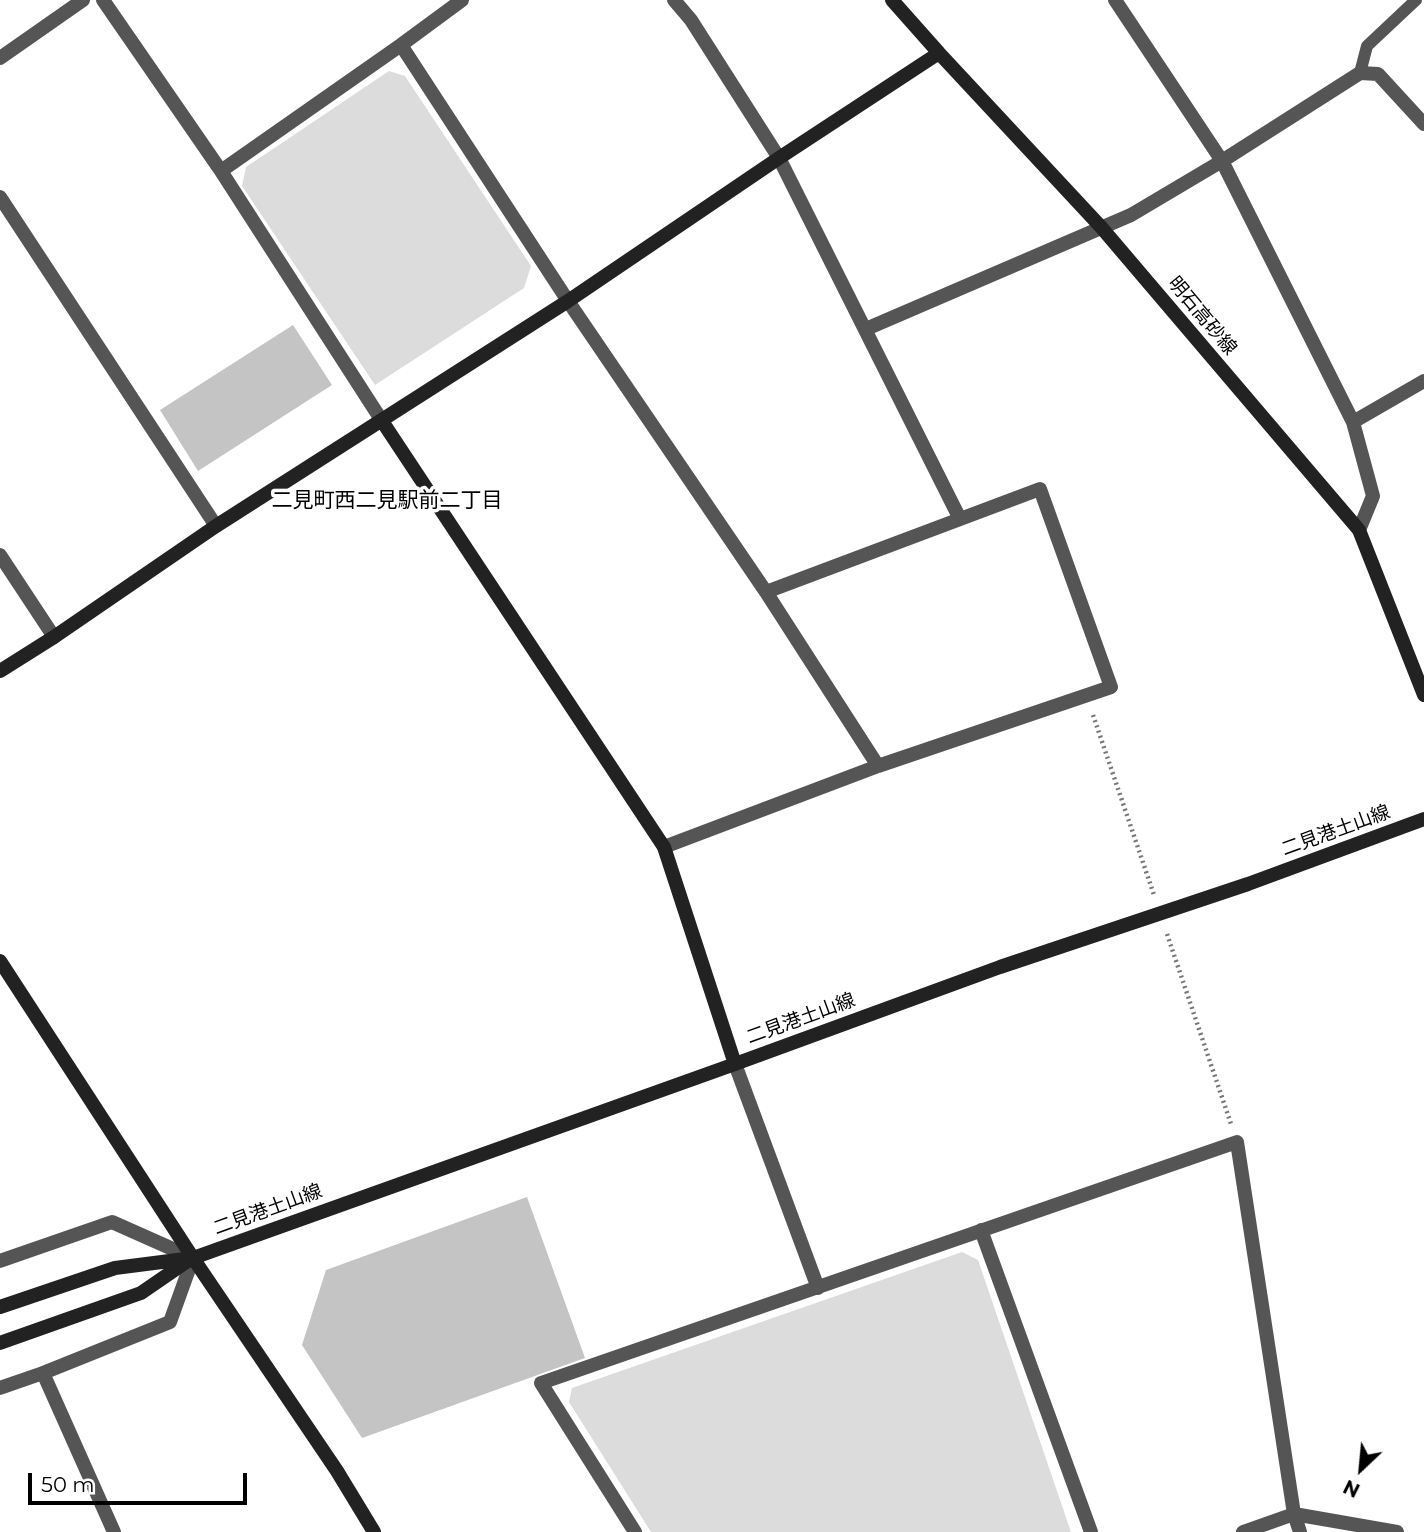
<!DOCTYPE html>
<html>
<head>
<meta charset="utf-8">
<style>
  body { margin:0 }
  #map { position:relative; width:1424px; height:1532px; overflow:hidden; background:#fff; font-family:Montserrat,sans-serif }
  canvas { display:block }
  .north { position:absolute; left:1326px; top:1434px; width:70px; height:70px; -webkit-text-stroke:5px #fff; paint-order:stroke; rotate:206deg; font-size:19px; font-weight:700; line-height:28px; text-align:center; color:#000 }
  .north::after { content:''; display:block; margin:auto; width:24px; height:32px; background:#000; clip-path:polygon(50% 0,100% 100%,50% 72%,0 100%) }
  .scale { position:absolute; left:28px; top:1473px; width:219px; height:32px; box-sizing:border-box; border:4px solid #000; border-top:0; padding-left:9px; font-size:21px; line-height:24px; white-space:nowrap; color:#000; -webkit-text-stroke:5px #fff; paint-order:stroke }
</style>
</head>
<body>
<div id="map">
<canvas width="1424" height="1532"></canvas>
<div class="north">N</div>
<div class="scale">50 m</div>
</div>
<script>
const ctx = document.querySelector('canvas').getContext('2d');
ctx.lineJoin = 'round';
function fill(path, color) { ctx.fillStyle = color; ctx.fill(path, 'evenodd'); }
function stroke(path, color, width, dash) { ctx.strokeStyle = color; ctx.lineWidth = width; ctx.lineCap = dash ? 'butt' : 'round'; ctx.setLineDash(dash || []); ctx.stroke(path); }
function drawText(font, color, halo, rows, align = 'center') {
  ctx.font = font + ' Montserrat,"Noto Sans JP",sans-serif'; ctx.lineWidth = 7; ctx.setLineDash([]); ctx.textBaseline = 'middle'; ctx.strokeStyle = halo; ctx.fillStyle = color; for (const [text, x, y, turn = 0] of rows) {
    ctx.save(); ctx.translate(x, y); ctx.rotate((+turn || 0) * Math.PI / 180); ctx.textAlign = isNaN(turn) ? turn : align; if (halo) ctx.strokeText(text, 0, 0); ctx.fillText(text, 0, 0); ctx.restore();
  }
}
const green = new Path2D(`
  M 389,71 L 405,76 L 531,266 L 524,288 L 375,385 L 242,186 L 246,167 Z
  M 962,1252 L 978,1260 L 1071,1532 L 651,1532 L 569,1402 L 572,1388 Z`);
const building = new Path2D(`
  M 293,325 L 332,385 L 198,471 L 160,410 Z
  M 527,1197 L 585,1358 L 362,1438 L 302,1345 L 326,1270 Z`);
const path = new Path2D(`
  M 1093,715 L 1154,895
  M 1167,934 L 1231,1124`);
const lane = new Path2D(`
  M 1360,73 L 1367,46 L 1416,0`);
const street = new Path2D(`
  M 103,0 L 221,171 L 382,421
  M 674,0 L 691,20 L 779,158 L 960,519
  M 1115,0 L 1222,161 L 1353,422 L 1373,496 L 1359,530
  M 401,45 L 568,301 L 766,592 L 878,766
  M 0,58 L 83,0
  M 221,171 L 401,45 L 462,0
  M 0,197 L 216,526
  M 866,329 L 1131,215 L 1222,161 L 1360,73 L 1378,74 L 1424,124
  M 1353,422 L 1424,381
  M 0,555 L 54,637
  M 664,847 L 878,766 L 1111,687 L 1040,489 L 766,592
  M 735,1064 L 818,1288
  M 981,1230 L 1091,1532
  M 0,1261 L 112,1222 L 193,1258 L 170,1322 L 43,1373 L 0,1388
  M 43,1373 L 114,1532
  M 635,1532 L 541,1383 L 1237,1142 L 1294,1514 L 1300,1532
  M 1243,1532 L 1294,1514 L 1397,1532`);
const secondary = new Path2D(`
  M 892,0 L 939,53 L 1101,227 L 1359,530 L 1424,695
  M 382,421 L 664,847 L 735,1064
  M 0,671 L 54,637 L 216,526 L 568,301 L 779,158 L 939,53
  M 0,961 L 193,1258 L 337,1471 L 374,1532
  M 0,1307 L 115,1268 L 193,1258 L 735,1064 L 1000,967 L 1248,884 L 1424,819
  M 0,1343 L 141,1293 L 189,1260`);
const streetNames = [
  ["明石高砂線",1202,316,50],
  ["二見港土山線",1336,831,-20],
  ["二見港土山線",801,1019,-20],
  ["二見港土山線",268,1210,-20]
];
const neighbourhoodNames = [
  ["二見町西二見駅前二丁目",387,501]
];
fill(green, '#dcdcdc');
fill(building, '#c4c4c4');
stroke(path, '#777', 4.5, [2, 3.5]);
stroke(lane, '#555', 12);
stroke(street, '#555', 14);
stroke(secondary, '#222', 14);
drawText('19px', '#000', '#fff', streetNames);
drawText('21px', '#000', '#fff', neighbourhoodNames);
</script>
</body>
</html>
